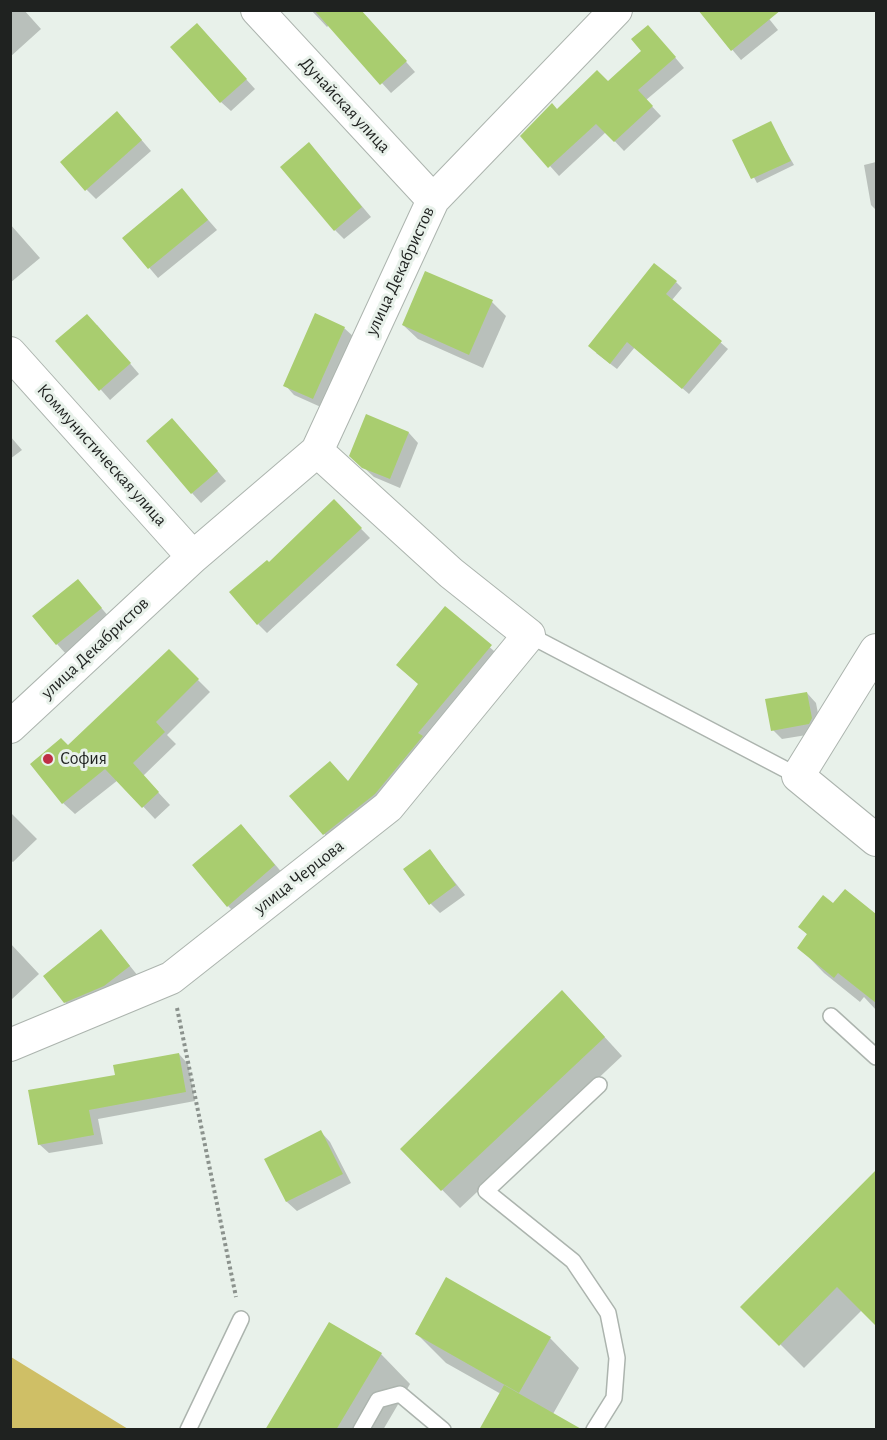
<!DOCTYPE html>
<html>
<head>
<meta charset="utf-8">
<style>
  body { margin:0 }
  #map { position:relative; width:887px; height:1440px; overflow:hidden; background:#e8f1ea; font-family:"Alegreya Sans",sans-serif }
  canvas { display:block }
  .frame { position:absolute; inset:0; border:12px solid #1f2220; pointer-events:none }
</style>
</head>
<body>
<div id="map">
<canvas width="887" height="1440"></canvas>
<div class="frame"></div>
</div>
<script>
const ctx = document.querySelector('canvas').getContext('2d');
ctx.lineJoin = 'round';
function fill(path, color) { ctx.fillStyle = color; ctx.fill(path, 'evenodd'); }
function stroke(path, color, width, dash) { ctx.strokeStyle = color; ctx.lineWidth = width; ctx.lineCap = dash ? 'butt' : 'round'; ctx.setLineDash(dash || []); ctx.stroke(path); }
function drawText(font, color, halo, rows, align = 'center') {
  ctx.font = font + ' "Alegreya Sans",sans-serif'; ctx.lineWidth = 6; ctx.setLineDash([]); ctx.textBaseline = 'middle'; ctx.strokeStyle = halo; ctx.fillStyle = color; for (const [text, x, y, turn = 0] of rows) {
    ctx.save(); ctx.translate(x, y); ctx.rotate((+turn || 0) * Math.PI / 180); ctx.textAlign = isNaN(turn) ? turn : align; if (halo) ctx.strokeText(text, 0, 0); ctx.fillText(text, 0, 0); ctx.restore();
  }
}
const green = new Path2D(`
  M 10,1357 L 11,1357 L 128,1429 L 11,1429 Z`);
const shadow = new Path2D(`
  M 10,10 L 24,10 L 41,29 L 10,57 Z
  M 311,10 L 356,10 L 377,29 L 415,72 L 391,93 L 329,25 L 327,27 Z
  M 762,10 L 778,30 L 741,60 L 707,20 Z
  M 206,35 L 255,89 L 231,111 L 221,102 Z
  M 657,36 L 684,68 L 646,100 L 661,116 L 624,151 L 606,132 L 559,176 L 550,166 L 558,110 L 609,83 Z
  M 127,123 L 151,151 L 96,199 L 86,189 Z
  M 770,123 L 794,165 L 757,183 L 734,141 Z
  M 318,154 L 371,217 L 344,239 L 335,230 Z
  M 876,162 L 876,210 L 871,205 L 864,165 Z
  M 182,190 L 217,230 L 158,278 L 124,238 Z
  M 10,224 L 40,258 L 10,283 Z
  M 676,282 L 682,288 L 672,300 L 728,349 L 689,394 L 635,347 L 617,369 L 596,353 Z
  M 492,302 L 506,316 L 483,368 L 418,339 L 403,325 Z
  M 97,325 L 139,374 L 110,400 L 58,341 Z
  M 344,328 L 354,337 L 323,408 L 294,395 L 285,385 Z
  M 367,416 L 409,433 L 418,443 L 400,488 L 374,477 L 361,465 Z
  M 182,430 L 226,481 L 201,503 L 192,493 Z
  M 10,436 L 22,450 L 10,459 Z
  M 334,501 L 370,538 L 267,633 L 258,624 Z
  M 78,581 L 110,618 L 66,654 L 57,644 Z
  M 445,608 L 502,658 L 335,846 L 291,796 L 348,783 L 419,685 Z
  M 169,651 L 210,692 L 167,735 L 176,744 L 143,776 L 170,805 L 155,819 L 118,780 L 75,814 L 63,803 L 69,747 Z
  M 807,693 L 816,703 L 821,729 L 819,733 L 782,739 L 773,730 Z
  M 10,812 L 37,839 L 13,862 L 10,860 Z
  M 250,835 L 284,875 L 237,915 L 228,906 Z
  M 430,851 L 465,895 L 440,913 L 431,904 Z
  M 845,891 L 876,916 L 876,1010 L 864,997 L 860,1002 L 824,973 L 799,947 L 808,935 L 800,927 L 834,905 Z
  M 110,941 L 138,976 L 75,1012 L 65,1002 Z
  M 10,943 L 39,974 L 11,1000 L 10,1000 Z
  M 580,1010 L 622,1056 L 460,1208 L 402,1149 Z
  M 179,1054 L 188,1064 L 195,1101 L 98,1119 L 103,1144 L 49,1153 L 39,1144 L 117,1076 Z
  M 321,1132 L 330,1142 L 351,1183 L 297,1211 L 287,1202 L 266,1160 Z
  M 876,1172 L 876,1324 L 862,1310 L 804,1368 L 743,1307 Z
  M 417,1334 L 550,1338 L 579,1368 L 553,1414 L 501,1394 L 446,1363 Z
  M 381,1354 L 410,1384 L 383,1430 L 267,1430 Z`);
const building = new Path2D(`
  M 314,10 L 361,10 L 407,61 L 380,85 Z
  M 698,10 L 781,10 L 731,51 Z
  M 197,23 L 247,79 L 220,103 L 170,47 Z
  M 648,25 L 676,57 L 638,90 L 653,106 L 614,142 L 596,124 L 548,168 L 520,136 L 552,103 L 557,109 L 597,70 L 608,81 L 641,51 L 631,39 Z
  M 117,111 L 142,140 L 85,191 L 60,162 Z
  M 771,121 L 791,161 L 751,179 L 732,140 Z
  M 309,142 L 362,207 L 334,231 L 280,167 Z
  M 182,188 L 208,220 L 148,269 L 122,238 Z
  M 654,263 L 677,281 L 666,294 L 722,341 L 682,389 L 627,342 L 610,364 L 588,346 Z
  M 425,271 L 493,300 L 469,355 L 402,325 Z
  M 315,313 L 345,327 L 313,399 L 283,386 Z
  M 87,314 L 131,363 L 99,391 L 55,341 Z
  M 366,414 L 409,432 L 390,479 L 362,468 L 349,456 Z
  M 172,418 L 218,471 L 191,494 L 146,441 Z
  M 334,499 L 362,528 L 257,625 L 229,592 L 267,560 L 269,562 Z
  M 78,579 L 102,608 L 56,645 L 32,616 Z
  M 445,606 L 492,645 L 418,733 L 423,736 L 375,794 L 323,835 L 289,796 L 330,761 L 348,781 L 418,684 L 396,665 Z
  M 169,649 L 199,679 L 156,722 L 165,732 L 133,763 L 159,792 L 142,808 L 105,769 L 62,804 L 30,764 L 61,738 L 68,745 Z
  M 807,692 L 812,718 L 809,724 L 771,731 L 765,699 Z
  M 241,824 L 275,865 L 227,907 L 192,865 Z
  M 430,849 L 456,885 L 429,905 L 403,869 Z
  M 845,889 L 876,914 L 876,1003 L 838,973 L 834,978 L 797,948 L 807,934 L 798,927 L 823,895 L 833,903 Z
  M 101,929 L 130,966 L 104,986 L 64,1003 L 43,976 Z
  M 562,990 L 605,1037 L 441,1191 L 400,1149 Z
  M 179,1053 L 186,1092 L 89,1110 L 94,1135 L 38,1145 L 28,1090 L 115,1075 L 113,1065 Z
  M 321,1130 L 343,1174 L 286,1202 L 264,1159 Z
  M 876,1170 L 876,1326 L 837,1287 L 779,1346 L 740,1307 Z
  M 446,1277 L 551,1337 L 519,1393 L 415,1334 Z
  M 329,1322 L 382,1353 L 336,1430 L 265,1430 Z
  M 504,1385 L 583,1430 L 479,1430 Z`);
const path = new Path2D(`
  M 177,1008 L 236,1297`);
const lane = new Path2D(`
  M 529,635 L 798,776
  M 831,1016 L 876,1057
  M 188,1430 L 241,1319
  M 361,1430 L 378,1400 L 400,1394 L 443,1430
  M 594,1430 L 614,1398 L 617,1358 L 608,1313 L 573,1261 L 486,1191 L 599,1085`);
const street = new Path2D(`
  M 257,10 L 433,200
  M 10,353 L 193,557
  M 876,650 L 798,776 L 876,840
  M 10,727 L 193,557 L 317,451 L 433,200 L 616,10
  M 10,1045 L 171,978 L 388,807 L 529,635 L 451,573 L 317,451`);
const markers = [
  [48,759,6,"#bf2e45"]
];
const streetNames = [
  ["Дунайская улица",345,105,47],
  ["улица Декабристов",400,271,-65],
  ["Коммунистическая улица",102,455,48],
  ["улица Декабристов",95,648,-43],
  ["улица Черцова",299,877,-38]
];
const poiNames = [
  ["София",60,759]
];
fill(green, '#cfbf66');
fill(shadow, '#0003');
fill(building, '#a9cd6f');
stroke(lane, '#acb4ae', 18);
stroke(street, '#acb4ae', 34);
stroke(path, '#8b928d', 4, [3, 3]);
stroke(lane, '#fff', 15);
stroke(street, '#fff', 32);
for (const [x, y, r, color] of markers) { const dot = new Path2D(); dot.arc(x, y, r, 0, 2 * Math.PI); ctx.fillStyle = color; ctx.fill(dot); stroke(dot, '#e8f1ea', 2); }
drawText('18px', '#1f2220', '#e8f1ea', streetNames);
drawText('18px', '#1f2220', '#e8f1ea', poiNames, 'left');
</script>
</body>
</html>
